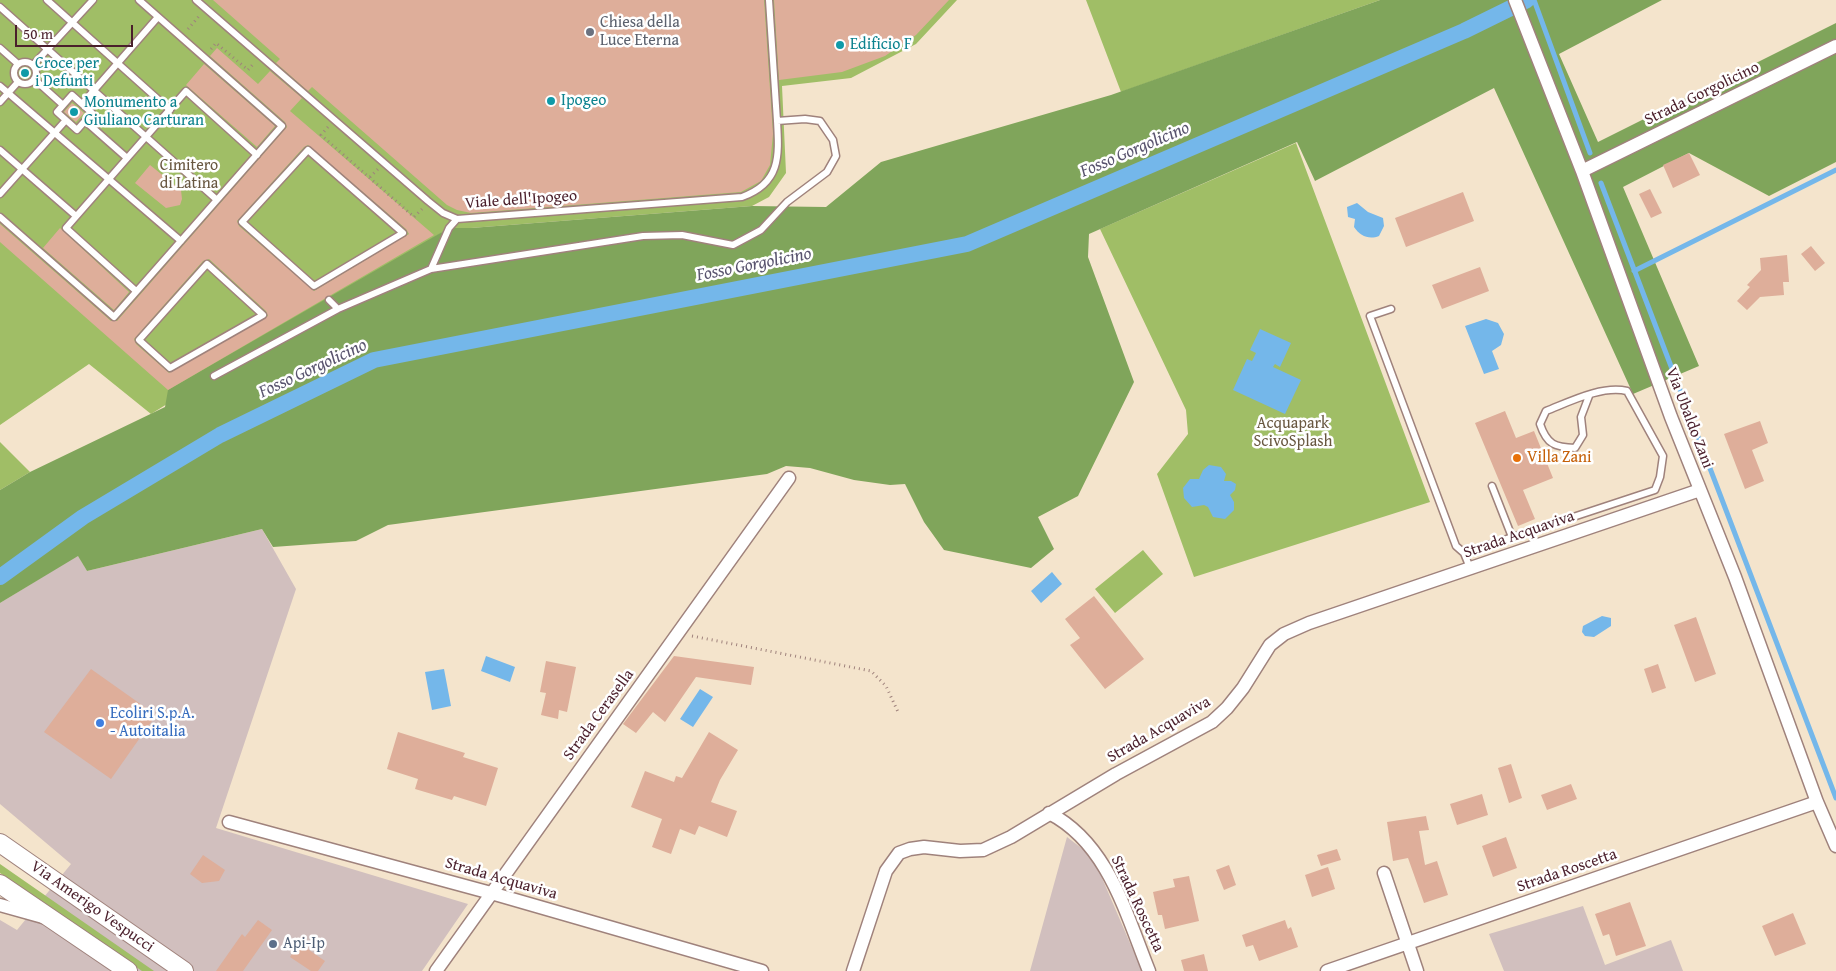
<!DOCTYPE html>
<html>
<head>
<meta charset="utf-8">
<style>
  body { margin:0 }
  #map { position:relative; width:1836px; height:971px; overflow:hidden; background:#f4e4cc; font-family:"Gentium Book Plus",serif }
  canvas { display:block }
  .scale { position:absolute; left:15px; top:25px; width:118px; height:22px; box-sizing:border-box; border:2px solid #4a1f2b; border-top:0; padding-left:6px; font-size:15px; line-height:18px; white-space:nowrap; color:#4a1f2b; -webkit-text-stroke:4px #fff; paint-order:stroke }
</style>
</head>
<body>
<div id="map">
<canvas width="1836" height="971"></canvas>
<div class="scale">50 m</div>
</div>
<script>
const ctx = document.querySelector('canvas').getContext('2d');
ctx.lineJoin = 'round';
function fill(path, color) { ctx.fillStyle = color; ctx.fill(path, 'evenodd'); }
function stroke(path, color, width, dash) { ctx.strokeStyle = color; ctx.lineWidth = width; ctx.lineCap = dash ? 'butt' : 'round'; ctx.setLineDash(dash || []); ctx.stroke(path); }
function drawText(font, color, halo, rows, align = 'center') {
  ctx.font = font + ' "Gentium Book Plus",serif'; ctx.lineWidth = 5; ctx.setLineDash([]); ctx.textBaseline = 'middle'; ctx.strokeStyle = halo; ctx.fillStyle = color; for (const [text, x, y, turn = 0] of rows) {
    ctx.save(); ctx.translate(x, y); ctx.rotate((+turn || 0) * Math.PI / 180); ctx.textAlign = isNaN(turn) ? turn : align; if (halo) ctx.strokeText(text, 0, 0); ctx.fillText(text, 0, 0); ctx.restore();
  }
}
const industrial = new Path2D(`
  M 262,529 L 296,589 L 216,828 L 468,904 L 422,971 L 0,971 L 0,920 L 17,930 L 71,864 L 0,804 L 0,603 L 78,555 L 87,571 Z
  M 1067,837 L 1093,857 L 1142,971 L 1030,971 Z
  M 1583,906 L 1605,965 L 1671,940 L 1683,971 L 1504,971 L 1489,934 Z`);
const green = new Path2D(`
  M 0,0 L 957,0 L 916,44 L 851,78 L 782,86 L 786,173 L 769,197 L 752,206 L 471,228 L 449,228 L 151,414 L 89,364 L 0,425 Z
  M 1086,0 L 1380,0 L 1121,92 Z
  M 1296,143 L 1430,502 L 1194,577 L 1157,474 L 1188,434 L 1186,410 L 1100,229 Z
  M 0,442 L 30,472 L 0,490 Z
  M 1143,550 L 1163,574 L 1115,613 L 1095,589 Z
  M 0,864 L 154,971 L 142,971 L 0,873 Z`);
const forest = new Path2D(`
  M 1380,0 L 1662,0 L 1559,54 L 1598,142 L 1836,23 L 1836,162 L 1769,196 L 1689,153 L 1623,187 L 1699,366 L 1633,394 L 1494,88 L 1315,181 L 1297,142 L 1089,234 L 1088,257 L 1134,382 L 1078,496 L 1038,517 L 1054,549 L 1031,568 L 944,550 L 924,522 L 905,484 L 890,485 L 854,480 L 810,468 L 786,466 L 767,474 L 388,525 L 356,541 L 273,547 L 262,529 L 87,571 L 78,556 L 0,603 L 0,490 L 30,472 L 165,407 L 168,390 L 449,228 L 471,228 L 752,206 L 826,207 L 881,162 L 1111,95 Z`);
const water = new Path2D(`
  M 1357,203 L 1368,212 L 1383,218 L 1384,226 L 1379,236 C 1369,240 1360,236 1354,227 L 1355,219 L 1348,217 L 1347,207 Z
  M 1486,319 L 1498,323 L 1504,334 L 1501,345 L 1492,351 L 1499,369 L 1484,374 L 1465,326 Z
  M 1260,329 L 1291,343 L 1280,367 L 1275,364 L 1273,367 L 1301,380 L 1285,414 L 1233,390 L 1247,359 L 1252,361 L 1256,353 L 1250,350 Z
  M 1209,465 L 1221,467 L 1226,474 L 1224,481 L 1231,481 L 1236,484 L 1235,490 L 1230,495 L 1234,502 L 1234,510 L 1225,519 L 1213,517 L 1208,507 L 1204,505 L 1192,507 L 1184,498 L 1183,488 L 1190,479 L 1199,479 L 1203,470 Z
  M 1052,572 L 1062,584 L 1041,603 L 1031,591 Z
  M 1602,616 L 1611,618 L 1611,626 L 1594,637 L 1585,636 L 1582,632 L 1583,626 Z
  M 486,656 L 515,667 L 510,682 L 481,671 Z
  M 444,669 L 451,706 L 432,710 L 425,672 Z
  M 700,689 L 713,697 L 693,727 L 680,719 Z`);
const stream = new Path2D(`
  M 1534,0 L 1590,153
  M 1601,183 L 1836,798
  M 1634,271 L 1836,170`);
const canal = new Path2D(`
  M 0,577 L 83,517 L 220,435 L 374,360 L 967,244 L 1464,31 L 1527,0`);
const building = new Path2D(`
  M 213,0 L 764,0 L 773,134 L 770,165 L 761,181 L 741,192 L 471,213 L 457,210 L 447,205 L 312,87 L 308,91 L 276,63 L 280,59 Z
  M 774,0 L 949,0 L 916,35 L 885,56 L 842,72 L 779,80 Z
  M 217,48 L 258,84 L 270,71 L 302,98 L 290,111 L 434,235 L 168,390 L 0,242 L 0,224 L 111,321 L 117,321 L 287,127 L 285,122 L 210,56 ZM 308,145 L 406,229 L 409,234 L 314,291 L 239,226 L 237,221 L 304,147 ZM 209,259 L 266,311 L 268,316 L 169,373 L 136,344 L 134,339 L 203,261 Z
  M 204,64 L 275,126 L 257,147 L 186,85 Z
  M 72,103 L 84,113 L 76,122 L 64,112 Z
  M 1689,153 L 1700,175 L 1673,188 L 1663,165 Z
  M 150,165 L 181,190 L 182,199 L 180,205 L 166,208 L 135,183 Z
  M 1650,189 L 1662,213 L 1651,218 L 1639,194 Z
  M 1463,192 L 1474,221 L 1406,247 L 1395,218 Z
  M 60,228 L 129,292 L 114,310 L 43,248 Z
  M 1811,246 L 1825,263 L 1815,271 L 1801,254 Z
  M 1787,255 L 1789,282 L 1783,282 L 1784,295 L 1760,297 L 1747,310 L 1737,301 L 1750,287 L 1747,285 L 1761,270 L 1760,258 Z
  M 1480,267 L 1489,291 L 1442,309 L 1432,285 Z
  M 1505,411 L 1516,438 L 1534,431 L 1553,478 L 1523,490 L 1535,519 L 1518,526 L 1475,423 Z
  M 1760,421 L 1768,443 L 1752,450 L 1764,481 L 1745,489 L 1724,434 Z
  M 1094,596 L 1144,659 L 1105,689 L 1070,645 L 1080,638 L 1065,619 Z
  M 1696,617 L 1716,674 L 1695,682 L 1674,625 Z
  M 674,656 L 754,667 L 751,685 L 696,677 L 665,722 L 653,712 L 636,733 L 623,724 Z
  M 546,661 L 576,667 L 567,712 L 559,710 L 558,719 L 541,715 L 546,693 L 540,692 Z
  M 1658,664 L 1666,688 L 1652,693 L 1644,669 Z
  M 91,669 L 156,715 L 111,779 L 44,732 Z
  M 398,732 L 465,753 L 463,757 L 498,768 L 486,806 L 454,796 L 452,800 L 415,789 L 418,779 L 387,769 Z
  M 709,732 L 738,750 L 720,780 L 711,802 L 737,811 L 727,837 L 699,826 L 695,835 L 680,829 L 671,854 L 652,847 L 662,819 L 631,807 L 645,771 L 674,782 L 676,776 L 682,778 Z
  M 1511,764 L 1522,798 L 1509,803 L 1498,768 Z
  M 1571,784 L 1577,799 L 1547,810 L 1541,795 Z
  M 1482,794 L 1488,815 L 1457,825 L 1450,804 Z
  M 1426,816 L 1429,830 L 1419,831 L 1425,865 L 1437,861 L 1448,895 L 1424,903 L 1408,858 L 1393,861 L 1387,822 Z
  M 1506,837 L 1517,868 L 1493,877 L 1482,846 Z
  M 1337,849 L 1341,860 L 1321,866 L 1317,855 Z
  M 203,855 L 225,870 L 219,881 L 202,883 L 190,874 Z
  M 1229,865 L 1236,885 L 1224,890 L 1216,870 Z
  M 1328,867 L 1335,889 L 1312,897 L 1305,875 Z
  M 1189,876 L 1199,921 L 1165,929 L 1162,915 L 1158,915 L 1153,892 L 1175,887 L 1173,879 Z
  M 1630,902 L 1646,946 L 1616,956 L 1609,934 L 1603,936 L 1595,914 Z
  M 1793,913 L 1806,944 L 1775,956 L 1762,926 Z
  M 258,920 L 272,930 L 243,971 L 216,971 L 242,934 L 245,937 Z
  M 1285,920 L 1288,929 L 1291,927 L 1298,947 L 1259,961 L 1253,945 L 1246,947 L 1242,935 Z
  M 299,943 L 325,961 L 318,971 L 311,971 L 290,957 Z
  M 1204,954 L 1208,971 L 1184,971 L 1181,960 Z`);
const path = new Path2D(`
  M 188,29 L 200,15
  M 211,49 L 216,43 L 248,70 L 254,63
  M 328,127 L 321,135 L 414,217 L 422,209
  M 370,177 L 378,169
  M 692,636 L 871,671 L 886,686 L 898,712`);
const lane = new Path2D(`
  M 47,0 L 170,110
  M 196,0 L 428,201 L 443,213 L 457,219 L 742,197 C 781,183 779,156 777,121 L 805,119 L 820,121 L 833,140 L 836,156 L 827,172 L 787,202 L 761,230 L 733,245 L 682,235 L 643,236 L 431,269
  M 769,0 L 777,121
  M 0,7 L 217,200
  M 0,48 L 18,64
  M14 73a11 11 0 1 1 22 0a11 11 0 1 1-22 0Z
  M 33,65 L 93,0
  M 34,79 L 63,105
  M 0,86 L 181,241
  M 72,95 L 92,113 L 77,130 L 57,112 Z
  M 0,102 L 18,82
  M 82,104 L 158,17
  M 85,121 L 127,158
  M 0,150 L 76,216
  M 308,150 L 403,233 L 314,286 L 242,222 Z
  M 0,194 L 66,120
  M 0,217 L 114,317 L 282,126 L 139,0
  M 207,264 L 263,315 L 170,368 L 139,340 Z
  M 136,291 L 66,228 L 186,91 L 257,155
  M 329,300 L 338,309
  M 1391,309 L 1370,316 L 1456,546 L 1464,553
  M 214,376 L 338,309 L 431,269 L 449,228 L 457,219
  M 1492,486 L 1512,537
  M 1470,568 L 1464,553 L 1655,490 L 1660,477 L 1663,456 L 1627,391 C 1602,385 1569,402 1546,411 L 1540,424 C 1547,445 1555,447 1575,448 L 1583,435 L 1581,417 L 1589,396`);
const street = new Path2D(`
  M 1515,0 L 1582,171 L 1671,417 L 1735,577 L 1817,802 L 1836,846
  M 1582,171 L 1836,46
  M 1049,813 C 1108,843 1126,914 1149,971
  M 229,822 L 491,893 L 762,971
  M 1384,873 L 1417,971
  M 0,905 L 43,917
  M 436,971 L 789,478
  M 853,971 L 886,871 L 899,853 L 910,849 L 924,847 L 960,851 L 983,850 L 1011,837 L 1116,774 L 1212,722 L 1227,708 L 1243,688 L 1270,645 L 1284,634 L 1309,623 L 1700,490
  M 1327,971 L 1817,802`);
const secondary = new Path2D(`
  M 0,843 L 184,971
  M 0,884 L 128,971`);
const markers = [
  [590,32,5,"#6b7280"],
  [840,45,5,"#0f9aa8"],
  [25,73,5,"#0f9aa8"],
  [551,101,5,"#0f9aa8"],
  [74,112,5,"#0f9aa8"],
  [1517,458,5,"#e8710a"],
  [100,723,5,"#3f7fe0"],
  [273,944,5,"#5c6f8a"]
];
const worshipNames = [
  ["Chiesa della",600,23],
  ["Luce Eterna",600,41]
];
const cultureNames = [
  ["Edificio F",850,45],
  ["Croce per",35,64],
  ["i Defunti",35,82],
  ["Ipogeo",561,101],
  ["Monumento a",84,103],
  ["Giuliano Carturan",84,121]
];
const streetNames = [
  ["Strada Gorgolicino",1702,94,-26],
  ["Viale dell'Ipogeo",521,200,-4],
  ["Via Ubaldo Zani",1689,418,69],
  ["Strada Acquaviva",1519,535,-19],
  ["Strada Cerasella",599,715,-54],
  ["Strada Acquaviva",1159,730,-30],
  ["Strada Roscetta",1567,871,-19],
  ["Strada Acquaviva",501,879,16],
  ["Strada Roscetta",1137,904,65],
  ["Via Amerigo Vespucci",92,907,35]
];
const parkNames = [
  ["Cimitero",189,166],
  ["di Latina",189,184],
  ["Acquapark",1293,424],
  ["ScivoSplash",1293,442]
];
const foodNames = [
  ["Villa Zani",1527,458]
];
const shopNames = [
  ["Ecoliri S.p.A.",110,714],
  ["- Autoitalia",110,732]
];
const serviceNames = [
  ["Api-Ip",283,944]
];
const waterNames = [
  ["Fosso Gorgolicino",1135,150,-23],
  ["Fosso Gorgolicino",754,265,-11],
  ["Fosso Gorgolicino",313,369,-25]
];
fill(industrial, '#d1bfbe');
fill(green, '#a0be66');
fill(forest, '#80a55b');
fill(water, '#74b7ea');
stroke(stream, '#74b7ea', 5);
stroke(canal, '#74b7ea', 16);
fill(building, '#deae9a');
stroke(lane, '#9f827c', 9);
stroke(street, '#9f827c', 15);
stroke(secondary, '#9f827c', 20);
stroke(path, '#9f827c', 3, [1, 4]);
stroke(lane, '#fff', 6);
stroke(street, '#fff', 12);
stroke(secondary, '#fff', 18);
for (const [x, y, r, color] of markers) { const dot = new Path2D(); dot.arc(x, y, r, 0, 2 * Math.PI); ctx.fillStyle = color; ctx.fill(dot); stroke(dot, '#fff', 2); }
drawText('16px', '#5b616d', '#fff', worshipNames, 'left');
drawText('16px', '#0d838f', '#fff', cultureNames, 'left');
drawText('16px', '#4a1f2b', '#fff', streetNames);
drawText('16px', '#685740', '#fff', parkNames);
drawText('16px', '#c56008', '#fff', foodNames, 'left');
drawText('16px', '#366cbe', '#fff', shopNames, 'left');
drawText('16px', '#4e5e75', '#fff', serviceNames, 'left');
drawText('italic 18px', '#59546e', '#fff', waterNames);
</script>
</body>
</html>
